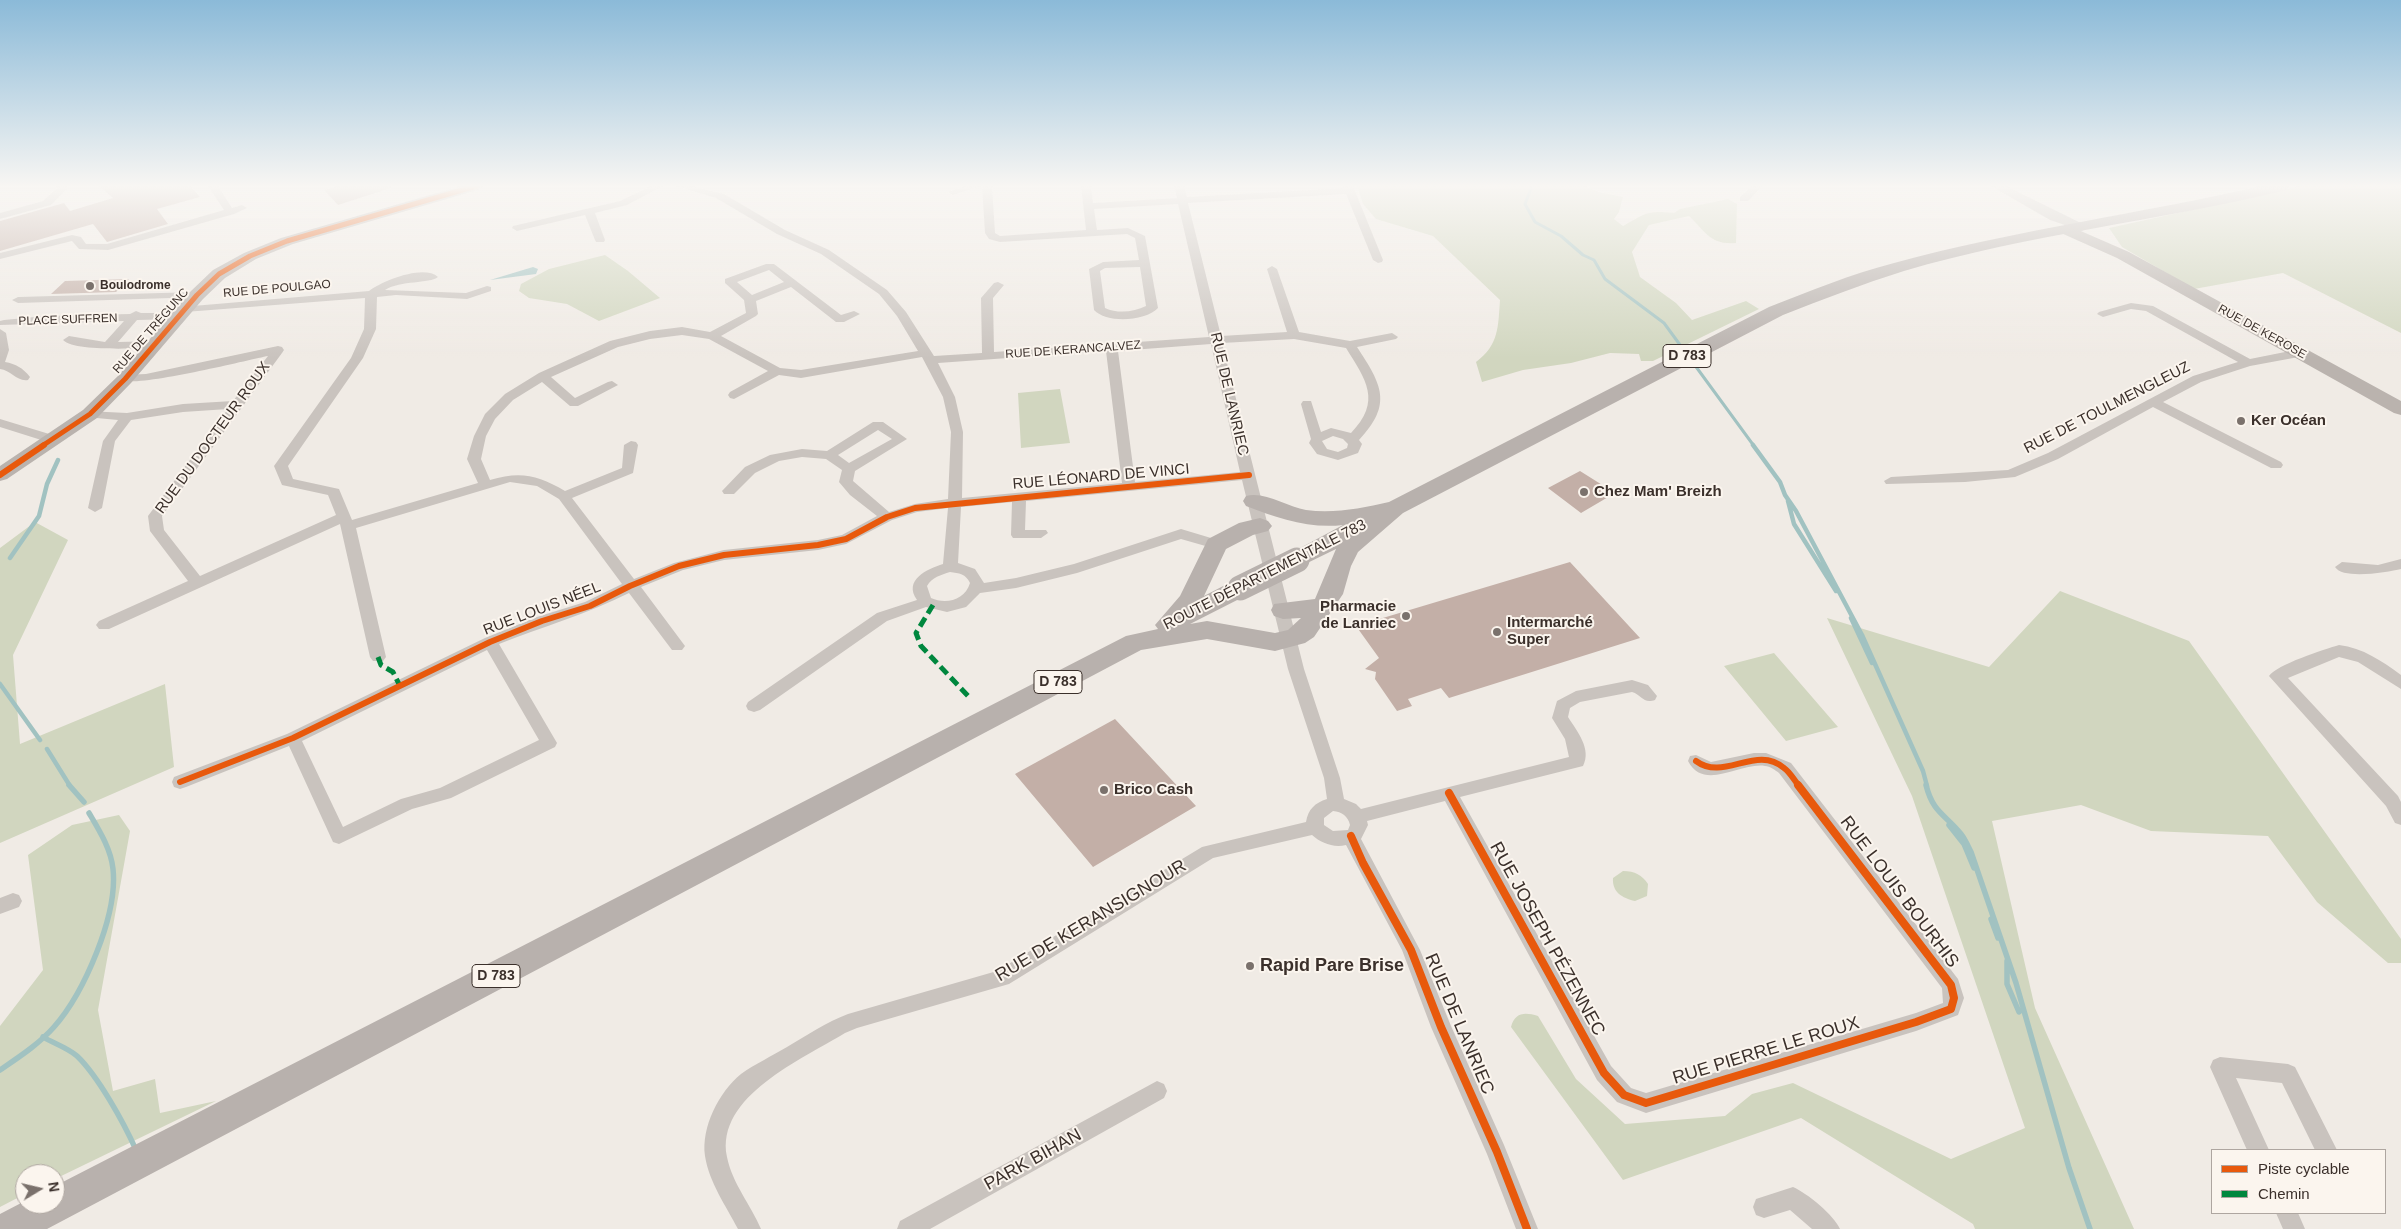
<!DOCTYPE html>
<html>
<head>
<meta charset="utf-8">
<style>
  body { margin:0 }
  #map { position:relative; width:2401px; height:1229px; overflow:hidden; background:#f0ebe5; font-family:Arial,sans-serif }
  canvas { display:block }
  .legend { position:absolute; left:2211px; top:1149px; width:175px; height:65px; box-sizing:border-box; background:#fbf5ee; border:1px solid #aea6a0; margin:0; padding:6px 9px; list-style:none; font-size:15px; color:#3b302b }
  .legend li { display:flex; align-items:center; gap:10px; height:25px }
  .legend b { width:25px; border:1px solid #aea6a0 }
  .north { position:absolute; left:15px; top:1164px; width:50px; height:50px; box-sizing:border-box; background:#fbf5ee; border:1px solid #aea6a0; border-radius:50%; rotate:81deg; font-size:14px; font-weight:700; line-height:20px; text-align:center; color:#3b302b }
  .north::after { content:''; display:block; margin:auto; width:18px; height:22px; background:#7a716c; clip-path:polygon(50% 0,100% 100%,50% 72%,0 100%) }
</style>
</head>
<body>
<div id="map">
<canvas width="2401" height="1229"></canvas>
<ul class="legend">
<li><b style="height:6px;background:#e8590c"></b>Piste cyclable</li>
<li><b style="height:6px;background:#00873e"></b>Chemin</li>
</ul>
<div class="north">N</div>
</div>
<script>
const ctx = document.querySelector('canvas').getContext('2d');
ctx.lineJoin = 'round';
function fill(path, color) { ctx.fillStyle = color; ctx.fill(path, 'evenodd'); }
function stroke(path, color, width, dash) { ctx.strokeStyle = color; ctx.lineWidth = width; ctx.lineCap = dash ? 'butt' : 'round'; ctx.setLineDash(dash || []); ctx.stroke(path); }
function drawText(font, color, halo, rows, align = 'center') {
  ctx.font = font + ' Arial,sans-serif'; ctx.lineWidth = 4; ctx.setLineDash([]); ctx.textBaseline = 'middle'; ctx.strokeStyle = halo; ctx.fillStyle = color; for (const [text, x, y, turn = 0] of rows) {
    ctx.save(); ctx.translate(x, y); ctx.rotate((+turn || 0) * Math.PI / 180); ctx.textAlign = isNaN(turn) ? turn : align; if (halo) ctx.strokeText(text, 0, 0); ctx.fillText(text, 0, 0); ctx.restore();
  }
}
const green = new Path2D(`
  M 1357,186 L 1584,186 L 1599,192 L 1623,197 L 1619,212 L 1614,219 L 1623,226 C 1646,213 1647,210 1674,213 L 1680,209 L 1728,199 L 1737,204 L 1736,243 C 1710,245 1706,232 1689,216 L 1649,225 L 1632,252 L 1640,277 L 1676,303 L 1692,320 L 1746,301 L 1759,309 L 1653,361 L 1641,361 L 1639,354 L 1610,353 L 1571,363 L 1523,370 L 1482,382 L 1476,362 C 1499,345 1498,327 1500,300 L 1433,236 L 1376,219 L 1363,204 Z
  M 2301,186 L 2401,186 L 2401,333 L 2283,273 L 2194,289 L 2122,247 L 2109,228 Z
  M 605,255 L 628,271 L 660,298 L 599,321 L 567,304 L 529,298 L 519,291 L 521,284 L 549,269 Z
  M 1060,389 L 1070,443 L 1021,448 L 1018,393 Z
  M 35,522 L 68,540 L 13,655 L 20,744 L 165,684 L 174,767 L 0,843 L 0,548 Z
  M 2060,591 L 2189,641 L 2401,939 L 2401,963 L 2388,963 L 2317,902 L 2268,836 L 2151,831 L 2081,805 L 1992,821 L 2035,1008 L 2134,1229 L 1975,1229 L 1973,1224 L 1801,1118 L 1623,1180 L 1511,1027 C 1515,1012 1525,1012 1538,1016 L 1576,1079 L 1625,1124 L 1725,1116 L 1752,1094 L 1793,1083 L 1951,1159 L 2025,1128 L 1912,796 L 1827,618 L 1989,667 Z
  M 1774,653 L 1838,727 L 1786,741 L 1724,666 Z
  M 119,815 L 130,831 L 98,1010 L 113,1091 L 155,1079 L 160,1113 L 216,1101 L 55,1179 L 55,1174 L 25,1174 L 25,1194 L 0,1207 L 0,1026 L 43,970 L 28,855 L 72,825 Z
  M 1623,871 C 1635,871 1642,875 1648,884 L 1647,896 L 1635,901 C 1622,898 1612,892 1613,878 Z`);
const water = new Path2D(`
  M 533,267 L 538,269 L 536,274 L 490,280 Z`);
const streamFar2 = new Path2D(`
  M 1532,186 L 1525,204 L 1535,222 L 1561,236 L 1583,255 L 1594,260 L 1605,279 L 1664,323 L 1754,446`);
const streamFar1 = new Path2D(`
  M 1753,445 L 1780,482 L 1785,495 L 1796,511 L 1862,635 L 1923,771 L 1927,786
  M 1788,501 L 1794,524 L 1836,591
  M 10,558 L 39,516 L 47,484 L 58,460
  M 1851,618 L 1872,663
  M 0,684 L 40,740
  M 47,749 L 70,786`);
const stream = new Path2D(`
  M 69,785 L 84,802
  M 1926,785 C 1933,813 1945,814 1961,834 C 1965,839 1968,846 1971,852 L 2016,983 L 2069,1168 L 2090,1229
  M 1949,825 L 1964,844 L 1974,868
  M 1991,919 L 1998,938
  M 2007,961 L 2007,984 L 2019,1012
  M 43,1037 C 53,1043 68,1048 77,1056 C 98,1076 124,1123 136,1150
  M 0,1070 C 19,1057 39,1044 54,1027 C 84,993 118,915 113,869 C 111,849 99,830 89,813`);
const building = new Path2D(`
  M 99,186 L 190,186 L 200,197 L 157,209 L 168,224 L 107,242 L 93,224 L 0,251 L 0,221 L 64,203 L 70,211 L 113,198 Z
  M 339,186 L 390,186 L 391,188 L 338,205 L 324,190 Z
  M 129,279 L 116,292 L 51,294 L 65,281 Z
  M 1580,471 L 1615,493 L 1581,513 L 1548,488 Z
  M 1570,562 L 1640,638 L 1449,698 L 1441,688 L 1408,699 L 1412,706 L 1397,711 L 1375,679 L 1376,672 L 1365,669 L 1379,658 L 1356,626 Z
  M 1115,719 L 1196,806 L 1093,867 L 1015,774 Z`);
const minor = new Path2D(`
  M 56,186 L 66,186 L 68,188 L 51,205 L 0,219 L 0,213 L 43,201 L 57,188 Z
  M 208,186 L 218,186 L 232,208 L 242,205 L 247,208 L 234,214 L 108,250 L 79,249 L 72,241 L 0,259 L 0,253 L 72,235 L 81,237 L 86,244 L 107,244 L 224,210 Z
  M 651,186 L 663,186 L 627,205 L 595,213 L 605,240 L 604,242 L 596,242 L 595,240 L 585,215 L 517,231 L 512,228 L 513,226 L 620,201 Z
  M 676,186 L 691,186 L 724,194 L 785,230 L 829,250 L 887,290 L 906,312 L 934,356 L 982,353 L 981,298 L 994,283 L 998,282 L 1004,285 L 993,298 L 994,352 L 1209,337 L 1178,204 L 1094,209 L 1097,230 L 1128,228 L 1145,236 L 1158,308 C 1146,321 1107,324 1094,310 L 1089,269 L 1103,262 L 1139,260 L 1135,238 L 1127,234 L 1000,242 L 989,239 L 985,233 L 982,186 L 992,186 L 995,233 L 1000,236 L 1086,230 L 1081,186 L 1091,186 L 1093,203 L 1177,198 L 1174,186 L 1184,186 L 1187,197 L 1344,188 L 1343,186 L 1353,186 L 1383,260 L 1382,262 L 1378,263 L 1373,260 L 1346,194 L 1188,203 L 1221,336 L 1287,332 L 1267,269 L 1272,266 L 1277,269 L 1299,332 L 1350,341 L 1392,333 L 1398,337 L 1396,339 L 1357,347 C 1382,385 1393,404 1359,440 L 1362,444 L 1358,453 L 1338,460 L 1317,454 L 1309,443 L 1311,439 L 1301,404 L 1303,401 L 1311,401 L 1321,432 L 1331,428 L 1351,433 C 1382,401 1366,380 1346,348 L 1294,339 L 1222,343 L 1304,669 L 1340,778 L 1344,799 L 1356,804 L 1361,809 L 1569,757 L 1565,739 L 1552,718 L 1557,701 L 1576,691 L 1632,680 L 1648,685 L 1657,696 L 1655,700 C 1643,704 1642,695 1632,692 L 1580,702 L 1570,708 L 1568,717 C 1577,731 1592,749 1583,766 L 1460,797 L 1611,1066 L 1631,1088 L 1646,1093 L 1916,1013 L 1943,1003 L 1942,988 L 1779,773 C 1775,770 1770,766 1765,766 C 1741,762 1704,792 1688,761 L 1690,756 L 1696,755 L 1711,762 L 1754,753 L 1766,753 L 1791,763 L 1958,979 L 1964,998 L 1958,1015 L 1916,1031 L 1646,1113 L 1617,1102 L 1597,1080 L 1445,801 L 1367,821 L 1368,825 L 1361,839 L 1420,950 L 1451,1026 L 1504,1145 L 1538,1229 L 1516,1229 L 1487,1154 L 1431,1027 L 1402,950 L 1346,845 C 1333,848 1321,843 1312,835 L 1213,858 L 1009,984 L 857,1028 L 845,1033 C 803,1059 715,1096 727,1157 C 732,1183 751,1205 761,1229 L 738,1229 C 726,1206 709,1182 705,1156 C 701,1127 719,1092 741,1074 C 755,1064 772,1056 787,1047 C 807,1035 827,1022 848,1014 L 997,971 L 1202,847 L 1306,822 C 1308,809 1315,803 1327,799 L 1324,778 L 1288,669 L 1242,480 L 1026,501 L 1025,530 L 1046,530 L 1048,533 L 1041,538 L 1013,538 L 1011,535 L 1012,502 L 961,507 L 958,563 L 975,569 L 984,583 L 1016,578 L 1074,564 L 1181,529 L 1221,541 L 1223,544 L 1216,549 L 1181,539 L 1077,573 L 1016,588 L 980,593 L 966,607 L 947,612 L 926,607 L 887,621 L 760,710 L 754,712 L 748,710 L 746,706 L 748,702 L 877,613 L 917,600 C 903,580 927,569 943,564 L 948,508 L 917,512 L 892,520 L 846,544 L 818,550 L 724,560 L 683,570 L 641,587 L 682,642 L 685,646 L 682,650 L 672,650 L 629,593 C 587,614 542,627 499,644 L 557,743 L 555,747 L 451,798 L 412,809 L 339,844 L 333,842 L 289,746 L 186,787 L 180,789 L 174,787 L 172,782 L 174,777 L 287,734 L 485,638 L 537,617 L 585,602 L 622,584 L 559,499 L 537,486 L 510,482 L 356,528 L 386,657 L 383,661 L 373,661 L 370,657 L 340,524 L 109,629 L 99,629 L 96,625 L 99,621 L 188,581 L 150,531 L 148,516 L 228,409 L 183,412 L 131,420 L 115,441 L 102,508 L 95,512 L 88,508 L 103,441 L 118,420 L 86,417 L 84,414 L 86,411 L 127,413 L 183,404 L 233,401 L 268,356 C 247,360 129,390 119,379 L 125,375 L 146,374 L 278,346 L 282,347 L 284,350 L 282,353 L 162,516 L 164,530 L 200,576 L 336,515 L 328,495 L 282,485 L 274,466 L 351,358 L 364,329 L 365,298 L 185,312 L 179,309 L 181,307 L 369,291 C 382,281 424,264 438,277 C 429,284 401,280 385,290 L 466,293 L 487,286 L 491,287 L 491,291 L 467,299 L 396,295 L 377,297 L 376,329 L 363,358 L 288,466 L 293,479 L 339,489 L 352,520 L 478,483 L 467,459 L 474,436 L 485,414 L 505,394 L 539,373 L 610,341 L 650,331 L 682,327 L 710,332 L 746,313 L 744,300 L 725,283 L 725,279 L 766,264 L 774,264 L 841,315 L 854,311 L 860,314 L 844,322 L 836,322 L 791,287 L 756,301 L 758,314 L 756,316 L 721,336 L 780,368 L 801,370 L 918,351 L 897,316 L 879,294 L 821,254 L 777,234 L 716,198 ZM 1140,267 L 1146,306 C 1134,312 1118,314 1105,308 L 1100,271 L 1105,268 ZM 769,270 L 784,282 L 752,295 L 737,282 ZM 682,335 L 709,339 L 768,371 L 730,392 L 728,395 L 730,398 L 734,399 L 779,375 L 801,378 L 922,357 L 943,397 L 951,432 L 948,499 L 915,504 L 889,512 L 853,481 L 855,471 L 907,439 L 883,422 L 873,422 L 827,451 L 802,449 L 770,455 L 745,467 L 722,491 L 724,494 L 734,494 L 755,473 L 779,461 L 802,457 L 826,459 L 842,470 L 839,482 L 850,495 L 877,516 L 842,535 L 818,540 L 724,550 L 674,563 L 634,579 L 572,498 L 633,473 L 638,445 L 636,442 L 631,441 L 624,445 L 622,468 L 565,491 C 538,475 520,471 490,480 L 481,459 L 486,436 L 495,419 L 513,400 L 542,382 L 570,406 L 578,406 L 618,385 L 612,381 L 608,382 L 575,398 L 551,377 L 618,347 L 650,339 ZM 1211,344 L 1240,472 L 1135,482 L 1118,351 ZM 1106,351 L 1122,483 L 962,498 L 963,432 L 955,397 L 938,363 ZM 878,430 L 892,439 L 849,463 L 838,455 ZM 1333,436 L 1343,439 L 1348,444 L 1347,448 L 1338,452 L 1327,449 L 1322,441 ZM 950,572 C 959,573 966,574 970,583 C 965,600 946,605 931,598 L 927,586 C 932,577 941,575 950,572 ZM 487,650 L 539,740 L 440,788 L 401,799 L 343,827 L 302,741 ZM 1333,811 C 1342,812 1348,816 1350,825 L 1348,830 L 1333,831 L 1324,825 L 1324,818 Z
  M 966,186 L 981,186 L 953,195 L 948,192 Z
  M 1752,186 L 1762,186 L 1748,201 L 1740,201 L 1740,197 Z
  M 197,292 L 203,295 L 201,297 L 18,303 L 12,300 L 18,297 Z
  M 2131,303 L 2153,306 L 2250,359 L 2300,349 L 2304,350 L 2306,353 L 2304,356 L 2250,366 L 2201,382 L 2163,402 L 2281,462 L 2283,465 L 2281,468 L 2271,468 L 2153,407 L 2058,459 L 2015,477 L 1965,482 L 1886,484 L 1884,481 L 1891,477 L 2008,470 L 2048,453 L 2193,376 L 2238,362 L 2146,311 L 2131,309 L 2103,317 L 2097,314 L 2099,312 Z
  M 136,311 L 141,313 L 178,313 L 184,316 L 178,319 L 137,320 L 118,342 L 159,341 L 161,344 L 159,347 L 155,348 C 137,348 75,352 63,340 L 69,336 L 105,342 L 124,321 L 0,325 L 0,321 L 4,320 L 45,316 L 130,314 Z
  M 0,329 L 6,333 L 9,350 L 5,362 C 16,364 23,368 30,377 L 28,380 C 17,382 11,370 0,369 Z
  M 0,419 L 59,437 L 60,440 L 54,444 L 0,427 Z
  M 2401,559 L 2401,569 C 2388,572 2343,580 2335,567 L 2342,562 L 2378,565 Z
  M 2339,645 C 2363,648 2382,661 2401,675 L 2401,689 L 2358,662 L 2339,657 L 2288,678 L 2398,796 L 2401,802 L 2401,825 L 2395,823 L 2386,806 L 2269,676 C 2276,665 2325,649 2339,645 Z
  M 13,893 L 19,895 L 22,901 L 19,907 L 0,914 L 0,898 Z
  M 2220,1057 L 2288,1064 L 2295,1067 L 2337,1150 L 2315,1150 L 2282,1083 L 2236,1078 L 2269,1150 L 2247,1150 L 2210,1067 L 2213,1060 Z
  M 1157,1081 L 1164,1084 L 1167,1091 L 1164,1098 L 930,1229 L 897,1229 L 900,1221 Z
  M 1793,1187 C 1807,1193 1834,1215 1840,1229 L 1812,1229 L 1790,1210 L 1764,1218 L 1756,1215 L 1753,1207 L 1756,1199 Z
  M 2276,1213 L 2298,1213 L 2305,1229 L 2283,1229 Z`);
const tertiary = new Path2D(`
  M 1991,186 L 2006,186 L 2089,227 L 2082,231 L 2050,220 Z`);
const secondary = new Path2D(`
  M 461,186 L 483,186 L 481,189 L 293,244 L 256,259 L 225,278 L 203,299 L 131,383 L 97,418 L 7,479 L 0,481 L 0,466 L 83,410 L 119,375 L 191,291 L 213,270 L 244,253 L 281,238 Z
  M 2067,225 L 2129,252 L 2401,401 L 2401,415 L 2394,413 L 2117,258 L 2061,233 L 2059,230 L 2061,227 Z`);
const primary = new Path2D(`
  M 2261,186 L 2289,186 L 2287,190 C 2160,221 2029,234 1904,271 C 1863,284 1823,299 1783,315 L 1403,513 L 1358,552 L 1351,566 L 1343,594 L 1314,637 L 1305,643 L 1275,651 L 1207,639 L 1141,650 L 47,1229 L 0,1229 L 0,1214 L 25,1201 L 25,1204 L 55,1204 L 55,1186 L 1126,636 L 1158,629 L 1155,625 L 1180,596 L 1208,539 L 1239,523 L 1260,518 L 1268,521 L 1272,526 L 1268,531 L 1253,535 L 1226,549 L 1204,596 L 1231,582 L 1240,580 L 1249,582 L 1252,588 L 1249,594 L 1190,624 L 1207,621 L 1275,633 L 1288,630 L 1301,618 L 1283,619 L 1274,616 L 1271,610 L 1274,604 L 1315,599 L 1336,549 L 1297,568 L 1289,566 L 1285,560 L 1289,554 L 1343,525 C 1309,529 1277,518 1246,506 L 1243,501 L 1246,496 C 1265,491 1287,507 1306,510 C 1334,514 1362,508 1389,502 L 1769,307 C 1810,291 1851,274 1894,263 C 2015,230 2139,214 2261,186 Z`);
const primaryBridge = new Path2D(`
  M 1240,588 L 1297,560`);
const quiet = new Path2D(`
  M 933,605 L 916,633 L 921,646 L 970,698
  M 378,657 L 381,665 L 393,672 L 400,686`);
const cyclewayFar2 = new Path2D(`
  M 42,446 L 90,414 L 125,379 L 197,295 L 219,274 L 250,256 L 287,241 L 476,186`);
const cyclewayFar1 = new Path2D(`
  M 0,475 L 44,445
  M 1696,761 C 1724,782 1756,744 1784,768 C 1790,772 1794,780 1799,786
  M 180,782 L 293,738 L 490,642 L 542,621 L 590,606 L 630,586 L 679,566 L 724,555 L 818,545 L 846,539 L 887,517 L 915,508 L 1249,475`);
const cycleway = new Path2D(`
  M 1449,793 L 1604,1073 L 1624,1095 L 1646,1103 L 1916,1022 L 1951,1009 L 1954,998 L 1951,985 L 1798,785
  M 1351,836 L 1363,863 L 1411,950 L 1441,1027 L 1497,1152 L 1527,1229`);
const markers = [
  [90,286,5,"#7a716c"],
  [2241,421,5,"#7a716c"],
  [1584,492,5,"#7a716c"],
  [1406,616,5,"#7a716c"],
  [1497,632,5,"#7a716c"],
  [1104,790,5,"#7a716c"],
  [1250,966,5,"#7a716c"]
];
const farPoinames = [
  ["Boulodrome",100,286]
];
const farStreetnames = [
  ["RUE DE POULGAO",277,289,-5],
  ["PLACE SUFFREN",68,320,-2],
  ["RUE DE TRÉGUNC",151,331,-49],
  ["RUE DE KEROSE",2262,332,29],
  ["RUE DE KERANCALVEZ",1073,350,-4]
];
const shields = [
  [1687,356,48],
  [1058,682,48],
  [496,976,48]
];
const shieldNames = [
  ["D 783",1687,356],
  ["D 783",1058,682],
  ["D 783",496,976]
];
const streetNames = [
  ["RUE DE LANRIEC",1229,394,77],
  ["RUE DE TOULMENGLEUZ",2107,408,-27],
  ["RUE DU DOCTEUR ROUX",213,438,-54],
  ["RUE LÉONARD DE VINCI",1101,477,-5],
  ["ROUTE DÉPARTEMENTALE 783",1265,575,-27],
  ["RUE LOUIS NÉEL",542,609,-21]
];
const poiNames = [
  ["Ker Océan",2251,421],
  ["Chez Mam' Breizh",1594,492],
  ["Pharmacie",1396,607,"right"],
  ["de Lanriec",1396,624,"right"],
  ["Intermarché",1507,623],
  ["Super",1507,640],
  ["Brico Cash",1114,790]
];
const nearStreetnames = [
  ["RUE LOUIS BOURHIS",1899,892,53],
  ["RUE DE KERANSIGNOUR",1091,921,-31],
  ["RUE JOSEPH PÉZENNEC",1547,939,61],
  ["RUE DE LANRIEC",1459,1024,67],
  ["RUE PIERRE LE ROUX",1766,1051,-17],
  ["PARK BIHAN",1033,1160,-29]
];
const nearPoinames = [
  ["Rapid Pare Brise",1260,966]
];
fill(green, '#d1d6bf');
fill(water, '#a1c2c1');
stroke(streamFar2, '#a1c2c1', 3);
stroke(streamFar1, '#a1c2c1', 4.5);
stroke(stream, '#a1c2c1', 5.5);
fill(building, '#c3afa7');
fill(minor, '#c9c3be');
fill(tertiary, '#c9c3be');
fill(secondary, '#bab3ae');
fill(primary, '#b8b1ad');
stroke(primaryBridge, '#b8b1ad', 25);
stroke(quiet, '#00873e', 5, [10, 5]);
stroke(cyclewayFar2, '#e8590c', 5);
stroke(cyclewayFar1, '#e8590c', 6);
stroke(cycleway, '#e8590c', 8);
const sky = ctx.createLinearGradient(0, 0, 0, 358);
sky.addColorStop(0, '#8bbad8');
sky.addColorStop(0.52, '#f8f6f3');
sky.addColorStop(1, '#f8f6f300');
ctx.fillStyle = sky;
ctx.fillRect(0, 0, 2401, 358);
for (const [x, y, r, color] of markers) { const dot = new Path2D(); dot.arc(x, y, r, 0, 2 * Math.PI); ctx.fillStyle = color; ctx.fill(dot); stroke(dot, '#fbf5ee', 2); }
drawText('bold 12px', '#3b302b', '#fbf5ee', farPoinames, 'left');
drawText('12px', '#3b302b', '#fbf5ee', farStreetnames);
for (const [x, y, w] of shields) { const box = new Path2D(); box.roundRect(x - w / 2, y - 11.5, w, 23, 4); ctx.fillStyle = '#fbf5ee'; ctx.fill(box); stroke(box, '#3b302b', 1); }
drawText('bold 14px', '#3b302b', null, shieldNames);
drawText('15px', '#3b302b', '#fbf5ee', streetNames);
drawText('bold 15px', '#3b302b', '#fbf5ee', poiNames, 'left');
drawText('18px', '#3b302b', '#fbf5ee', nearStreetnames);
drawText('bold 18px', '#3b302b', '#fbf5ee', nearPoinames, 'left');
</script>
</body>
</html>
